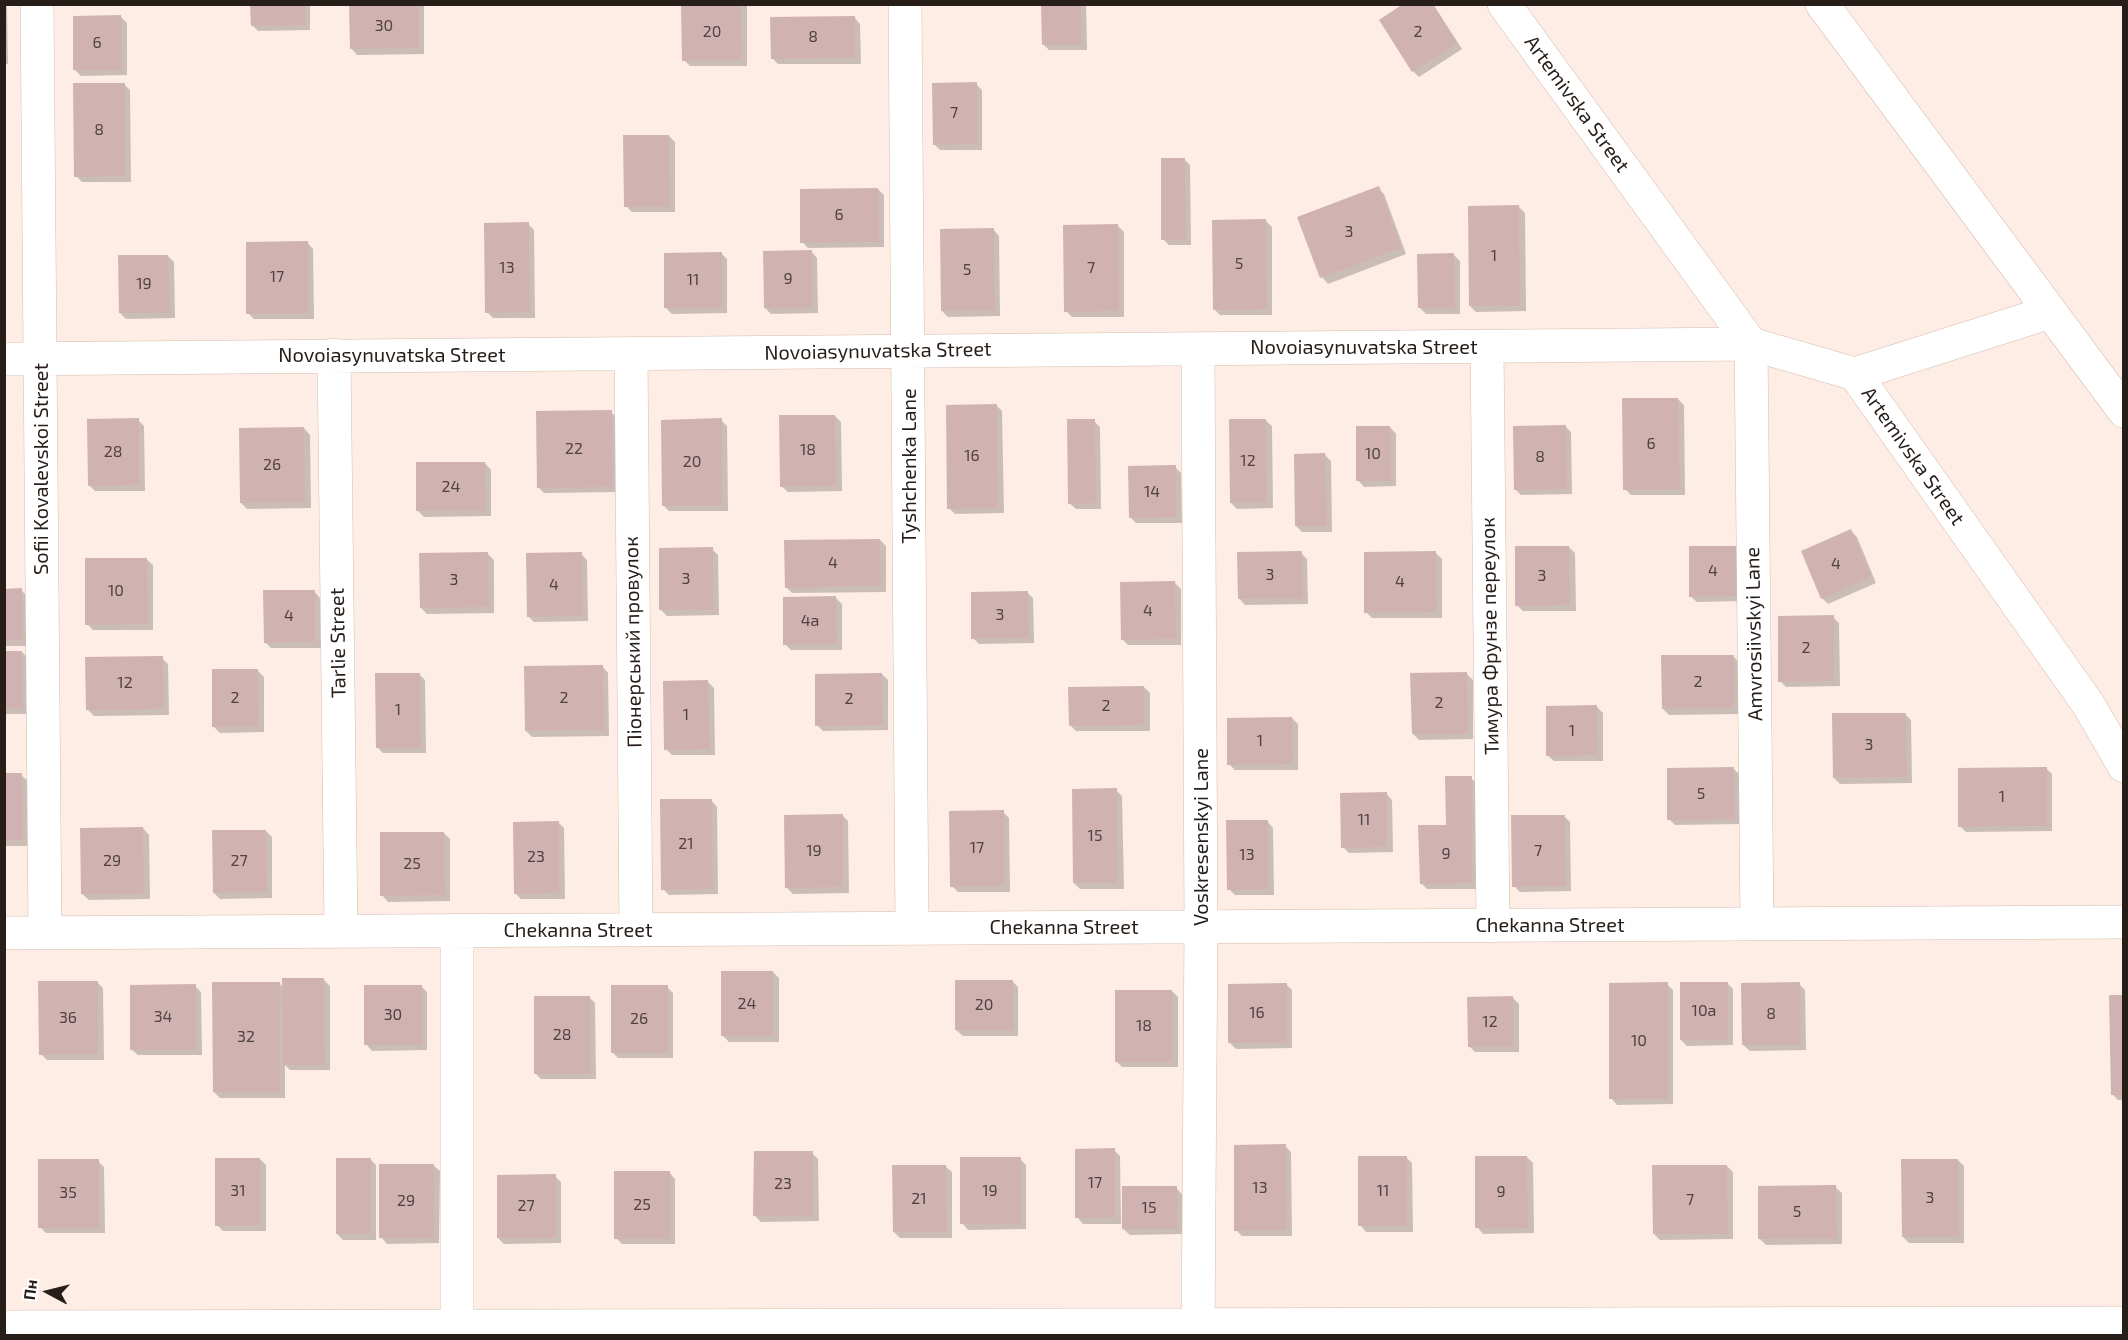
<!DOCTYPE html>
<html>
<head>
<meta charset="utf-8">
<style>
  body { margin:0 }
  #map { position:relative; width:2128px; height:1340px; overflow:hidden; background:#fdede4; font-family:"Exo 2",sans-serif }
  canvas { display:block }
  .frame { position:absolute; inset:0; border:6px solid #271e19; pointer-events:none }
  .north { position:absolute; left:18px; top:1262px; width:60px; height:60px; -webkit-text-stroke:4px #fff; paint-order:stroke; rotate:277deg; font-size:16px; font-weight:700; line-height:24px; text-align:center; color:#271e19 }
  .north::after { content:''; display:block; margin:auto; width:21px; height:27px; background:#271e19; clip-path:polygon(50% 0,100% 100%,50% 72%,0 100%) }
</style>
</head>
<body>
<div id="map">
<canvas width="2128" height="1340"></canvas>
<div class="frame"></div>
<div class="north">Пн</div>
</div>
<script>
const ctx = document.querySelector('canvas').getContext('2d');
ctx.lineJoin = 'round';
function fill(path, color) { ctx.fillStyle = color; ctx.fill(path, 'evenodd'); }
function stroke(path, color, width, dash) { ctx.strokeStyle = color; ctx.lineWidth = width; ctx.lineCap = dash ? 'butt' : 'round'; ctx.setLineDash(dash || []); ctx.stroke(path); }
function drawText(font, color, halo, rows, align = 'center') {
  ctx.font = font + ' "Exo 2",sans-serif'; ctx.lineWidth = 5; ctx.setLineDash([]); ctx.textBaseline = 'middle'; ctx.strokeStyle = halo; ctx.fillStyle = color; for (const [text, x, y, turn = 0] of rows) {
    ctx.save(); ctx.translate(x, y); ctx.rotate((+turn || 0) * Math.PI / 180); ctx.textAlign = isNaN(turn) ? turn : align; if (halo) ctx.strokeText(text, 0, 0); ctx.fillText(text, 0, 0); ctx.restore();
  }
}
const shadow = new Path2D(`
  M 4,4 L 7,7 L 8,64 L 4,64 Z
  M 252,4 L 310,4 L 310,30 L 258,31 L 252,25 Z
  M 350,4 L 424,4 L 424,54 L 357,55 L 351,48 Z
  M 683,4 L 747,4 L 747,66 L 690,66 L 684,60 Z
  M 1043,4 L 1086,4 L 1087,50 L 1049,50 L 1043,44 Z
  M 1406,4 L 1433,4 L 1462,49 L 1419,77 L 1413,71 Z
  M 121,17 L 127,23 L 127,75 L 81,76 L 75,70 Z
  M 854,17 L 860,24 L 861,64 L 778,64 L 772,58 Z
  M 124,84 L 130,90 L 131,182 L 82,182 L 76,176 Z
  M 976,84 L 982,90 L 982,150 L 940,150 L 934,144 Z
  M 669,136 L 675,142 L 675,212 L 632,212 L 626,206 Z
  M 1184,159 L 1190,165 L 1191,245 L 1169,245 L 1163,239 Z
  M 1378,188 L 1384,194 L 1406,254 L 1328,284 L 1322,277 Z
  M 878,189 L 884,195 L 884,247 L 808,248 L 802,242 Z
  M 1519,207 L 1525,213 L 1526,311 L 1476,312 L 1470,306 Z
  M 1266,221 L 1272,227 L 1272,315 L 1220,315 L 1214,309 Z
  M 528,224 L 534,230 L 535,318 L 493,318 L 487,312 Z
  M 1118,226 L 1124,232 L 1124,317 L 1072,317 L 1066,311 Z
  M 993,229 L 999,236 L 1000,316 L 948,317 L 942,311 Z
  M 307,242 L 313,249 L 314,319 L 254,319 L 248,313 Z
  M 811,251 L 817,258 L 818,313 L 771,314 L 765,308 Z
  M 721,253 L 727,259 L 727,313 L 672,314 L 666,308 Z
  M 1454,255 L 1460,261 L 1460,314 L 1426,314 L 1420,308 Z
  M 168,256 L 174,262 L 175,318 L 126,319 L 120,313 Z
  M 1678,399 L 1684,405 L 1685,495 L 1631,495 L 1625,489 Z
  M 996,405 L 1002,411 L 1004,513 L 955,514 L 949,508 Z
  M 611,412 L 617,418 L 618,492 L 544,493 L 538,487 Z
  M 835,416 L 841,422 L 842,491 L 788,492 L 781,486 Z
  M 138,420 L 144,426 L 145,491 L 95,491 L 89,485 Z
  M 721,420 L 727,426 L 728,511 L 669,511 L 663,505 Z
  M 1265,420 L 1272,426 L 1273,508 L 1237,509 L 1231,503 Z
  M 1094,421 L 1100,427 L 1101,509 L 1076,509 L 1069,503 Z
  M 1565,426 L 1571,432 L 1572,494 L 1521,495 L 1515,489 Z
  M 1390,427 L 1396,434 L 1396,486 L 1364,487 L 1358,480 Z
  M 304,428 L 310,435 L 311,508 L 247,509 L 241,503 Z
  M 1325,455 L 1331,461 L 1332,532 L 1302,532 L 1296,526 Z
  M 485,463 L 491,470 L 491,516 L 424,517 L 418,511 Z
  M 1175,467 L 1181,473 L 1182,523 L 1136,523 L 1130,517 Z
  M 1851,531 L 1857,537 L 1876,583 L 1828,604 L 1822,598 Z
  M 880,540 L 886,546 L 886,592 L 792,593 L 786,587 Z
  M 1569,547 L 1575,553 L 1576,611 L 1523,611 L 1517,605 Z
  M 712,549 L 718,555 L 719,615 L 667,616 L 661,610 Z
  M 1301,553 L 1307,559 L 1308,604 L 1245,605 L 1239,598 Z
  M 1436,553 L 1442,559 L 1442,618 L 1372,618 L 1366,612 Z
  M 1743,553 L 1743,601 L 1697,602 L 1690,596 Z
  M 488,554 L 494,560 L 494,613 L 427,614 L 421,608 Z
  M 581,554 L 587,560 L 588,621 L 534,622 L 528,616 Z
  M 146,559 L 153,565 L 153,630 L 93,630 L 87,624 Z
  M 1175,583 L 1181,589 L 1181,645 L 1128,645 L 1122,639 Z
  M 4,590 L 21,590 L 27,596 L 28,646 L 4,646 Z
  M 314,591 L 320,598 L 321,648 L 271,648 L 265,642 Z
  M 1027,592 L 1033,598 L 1034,643 L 979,644 L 973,638 Z
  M 836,598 L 842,604 L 842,650 L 791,650 L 785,644 Z
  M 1833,617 L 1839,623 L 1840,686 L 1786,687 L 1780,681 Z
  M 22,652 L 28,658 L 29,714 L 4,714 L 4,653 Z
  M 1733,656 L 1739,662 L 1740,714 L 1669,715 L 1663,709 Z
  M 162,658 L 168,664 L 169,715 L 94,716 L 88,710 Z
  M 602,666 L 608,673 L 609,736 L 532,737 L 526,731 Z
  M 258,671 L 264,677 L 264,732 L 220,733 L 214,727 Z
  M 419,674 L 425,680 L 426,753 L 383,753 L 377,747 Z
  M 882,674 L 888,680 L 888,730 L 823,731 L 817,725 Z
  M 1467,674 L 1473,680 L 1473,739 L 1419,740 L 1413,734 Z
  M 708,682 L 714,688 L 715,755 L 672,755 L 666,749 Z
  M 1144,687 L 1150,693 L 1150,731 L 1076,731 L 1070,725 Z
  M 1597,707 L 1603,713 L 1603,761 L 1554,761 L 1547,755 Z
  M 1905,714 L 1911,720 L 1912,783 L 1840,784 L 1834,778 Z
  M 1292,718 L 1298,724 L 1298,770 L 1235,770 L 1229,764 Z
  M 2046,768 L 2052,774 L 2052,831 L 1966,832 L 1960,826 Z
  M 1734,769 L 1740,775 L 1740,824 L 1675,825 L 1669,819 Z
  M 4,775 L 21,775 L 28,781 L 28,846 L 4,846 Z
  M 1471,778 L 1477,784 L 1478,889 L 1427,889 L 1421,883 Z
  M 1116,790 L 1122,796 L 1124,889 L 1080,889 L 1074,883 Z
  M 1386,793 L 1392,800 L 1393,852 L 1349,853 L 1343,847 Z
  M 711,800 L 717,807 L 718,894 L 669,895 L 663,889 Z
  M 1003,812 L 1009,818 L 1010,892 L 958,892 L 952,886 Z
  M 842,815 L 848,821 L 849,893 L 793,894 L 787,888 Z
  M 1564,816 L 1570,822 L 1571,891 L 1520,892 L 1514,886 Z
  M 1267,821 L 1273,828 L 1274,895 L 1235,895 L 1229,889 Z
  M 558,822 L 564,828 L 565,899 L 521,899 L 515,893 Z
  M 143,828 L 149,835 L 150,899 L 89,900 L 82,894 Z
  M 266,831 L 272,837 L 272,898 L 220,899 L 214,893 Z
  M 444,833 L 450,839 L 450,901 L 388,902 L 382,895 Z
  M 773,972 L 779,978 L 779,1042 L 729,1042 L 723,1036 Z
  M 324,980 L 330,986 L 330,1070 L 290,1070 L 285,1065 L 285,1098 L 220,1098 L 214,1092 L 279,983 L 284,988 Z
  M 1012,981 L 1018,987 L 1018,1036 L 963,1036 L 956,1030 Z
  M 97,982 L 103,988 L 104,1060 L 47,1060 L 41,1054 Z
  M 1727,983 L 1733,989 L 1733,1045 L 1687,1046 L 1681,1040 Z
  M 1286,984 L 1292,990 L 1292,1048 L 1236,1049 L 1230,1043 Z
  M 1667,984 L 1673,990 L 1673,1104 L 1617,1105 L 1611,1098 Z
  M 1799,984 L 1805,990 L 1806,1050 L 1750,1051 L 1743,1045 Z
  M 195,986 L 201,992 L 202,1055 L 138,1055 L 131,1049 Z
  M 421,986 L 427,992 L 427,1050 L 372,1051 L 366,1044 Z
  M 667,987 L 673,993 L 673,1058 L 618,1058 L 612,1052 Z
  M 1172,991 L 1178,997 L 1178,1067 L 1122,1067 L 1116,1061 Z
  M 589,997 L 595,1003 L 596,1079 L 541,1079 L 535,1073 Z
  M 2124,997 L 2124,1100 L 2118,1100 L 2112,1094 Z
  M 1513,998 L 1519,1004 L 1519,1052 L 1475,1052 L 1469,1046 Z
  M 1285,1146 L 1291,1152 L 1292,1236 L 1242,1236 L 1236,1230 Z
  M 1114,1150 L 1120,1156 L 1121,1224 L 1083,1224 L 1077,1217 Z
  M 812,1153 L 818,1159 L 819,1221 L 761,1222 L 755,1216 Z
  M 1406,1157 L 1412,1163 L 1413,1232 L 1366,1232 L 1360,1225 Z
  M 1527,1157 L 1533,1163 L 1534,1233 L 1483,1234 L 1477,1227 Z
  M 260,1159 L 266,1165 L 266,1231 L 223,1231 L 217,1225 Z
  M 370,1159 L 376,1165 L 376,1240 L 343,1240 L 337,1234 Z
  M 1020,1159 L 1026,1165 L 1026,1229 L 968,1230 L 962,1223 Z
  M 1958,1160 L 1964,1166 L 1964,1243 L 1909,1243 L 1903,1237 Z
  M 98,1161 L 104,1167 L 105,1233 L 46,1233 L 40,1227 Z
  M 433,1165 L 440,1171 L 439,1243 L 387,1244 L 381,1237 Z
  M 945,1166 L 952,1172 L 952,1238 L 900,1238 L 894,1232 Z
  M 1727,1166 L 1733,1172 L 1733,1239 L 1660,1240 L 1654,1234 Z
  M 669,1172 L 675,1179 L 675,1244 L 622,1244 L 616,1238 Z
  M 555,1176 L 561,1182 L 561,1243 L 504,1244 L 498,1238 Z
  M 1835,1187 L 1842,1193 L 1842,1244 L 1766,1245 L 1760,1239 Z
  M 1176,1188 L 1182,1194 L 1182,1234 L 1130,1235 L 1123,1229 Z`);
const building = new Path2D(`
  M 250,4 L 305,4 L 305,25 L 251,26 Z
  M 349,4 L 419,4 L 419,48 L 350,49 Z
  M 681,4 L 741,4 L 742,60 L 682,61 Z
  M 1041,4 L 1081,4 L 1081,45 L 1042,45 Z
  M 1403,4 L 1433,4 L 1457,43 L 1412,72 L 1379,20 Z
  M 121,15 L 122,70 L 73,70 L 73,16 Z
  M 855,16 L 855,58 L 771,59 L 770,17 Z
  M 977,82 L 977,144 L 933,145 L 932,83 Z
  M 73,83 L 125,83 L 125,176 L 74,177 Z
  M 623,135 L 669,135 L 670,207 L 624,207 Z
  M 1161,158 L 1185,158 L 1186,240 L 1161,240 Z
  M 1379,186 L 1401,248 L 1320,278 L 1297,217 Z
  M 878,188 L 879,242 L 800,243 L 800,189 Z
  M 1519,205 L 1520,306 L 1469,306 L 1468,206 Z
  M 1266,219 L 1267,309 L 1213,310 L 1212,220 Z
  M 529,222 L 530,312 L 485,313 L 484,223 Z
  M 1118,224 L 1119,311 L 1064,312 L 1063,225 Z
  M 994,228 L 995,311 L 941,311 L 940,229 Z
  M 308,241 L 308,313 L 246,314 L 246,242 Z
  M 812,250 L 812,308 L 764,308 L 763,251 Z
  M 722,252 L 722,308 L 664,308 L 664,253 Z
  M 1454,253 L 1455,308 L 1418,308 L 1417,254 Z
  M 118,255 L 168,255 L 170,313 L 119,313 Z
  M 1622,398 L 1678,398 L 1680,489 L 1623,490 Z
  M 997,404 L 998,508 L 947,509 L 946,405 Z
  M 612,410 L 613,487 L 537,488 L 536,411 Z
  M 779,415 L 835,415 L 836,486 L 780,487 Z
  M 139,418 L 139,485 L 88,486 L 87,419 Z
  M 722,418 L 722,505 L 662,506 L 661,420 Z
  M 1067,419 L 1095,419 L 1096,503 L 1068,504 Z
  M 1229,419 L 1266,419 L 1267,503 L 1230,503 Z
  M 1566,425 L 1567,489 L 1514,490 L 1513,426 Z
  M 1356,426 L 1390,426 L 1391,481 L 1356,481 Z
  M 304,427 L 305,503 L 240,503 L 239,428 Z
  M 1325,453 L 1327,526 L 1295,526 L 1294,454 Z
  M 416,462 L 485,462 L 486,511 L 416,511 Z
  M 1176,465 L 1176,517 L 1129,518 L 1128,466 Z
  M 1851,529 L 1871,577 L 1821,599 L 1801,551 Z
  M 880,539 L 881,586 L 785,588 L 784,540 Z
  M 1515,546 L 1569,546 L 1570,605 L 1515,606 Z
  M 1689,546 L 1737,546 L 1737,596 L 1689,597 Z
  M 713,547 L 713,610 L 659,610 L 659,548 Z
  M 1302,551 L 1303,599 L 1238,599 L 1237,552 Z
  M 1436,551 L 1437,612 L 1364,613 L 1364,552 Z
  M 488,552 L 489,607 L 420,608 L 419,553 Z
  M 582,552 L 583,616 L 527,617 L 526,553 Z
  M 85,558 L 147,558 L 148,624 L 85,625 Z
  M 1175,581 L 1176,639 L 1121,640 L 1120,582 Z
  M 22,588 L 22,640 L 4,640 L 4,589 Z
  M 263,590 L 315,590 L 315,642 L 264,643 Z
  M 1028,591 L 1029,638 L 971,639 L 971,592 Z
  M 836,596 L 837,644 L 783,645 L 783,597 Z
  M 1834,615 L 1834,681 L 1778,682 L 1778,616 Z
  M 4,651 L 22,651 L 23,708 L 4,708 Z
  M 1661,655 L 1734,655 L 1734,708 L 1662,709 Z
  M 163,656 L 164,709 L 86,710 L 85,657 Z
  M 603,665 L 604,730 L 525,731 L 524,666 Z
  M 212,669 L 258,669 L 259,727 L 212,727 Z
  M 1467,672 L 1468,734 L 1412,734 L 1410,673 Z
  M 375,673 L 420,673 L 421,748 L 376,748 Z
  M 882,673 L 883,725 L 815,726 L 815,674 Z
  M 708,680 L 710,749 L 664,750 L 663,681 Z
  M 1144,686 L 1144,725 L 1069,726 L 1068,687 Z
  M 1597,705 L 1598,755 L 1546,756 L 1546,706 Z
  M 1832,713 L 1906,713 L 1907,777 L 1833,778 Z
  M 1292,717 L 1293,764 L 1227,765 L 1227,718 Z
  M 1734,767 L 1735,819 L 1667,820 L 1667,768 Z
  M 2047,767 L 2047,826 L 1958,827 L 1958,768 Z
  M 4,773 L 22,773 L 23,840 L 4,840 Z
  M 1445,776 L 1472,776 L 1472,883 L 1420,884 L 1418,825 L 1446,825 Z
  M 1117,788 L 1118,883 L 1073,883 L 1072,789 Z
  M 1387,792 L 1387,847 L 1341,848 L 1340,793 Z
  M 660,799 L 712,799 L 713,889 L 661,890 Z
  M 1004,810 L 1004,886 L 950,887 L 949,811 Z
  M 843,814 L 843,887 L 785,888 L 784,815 Z
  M 1511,815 L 1565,815 L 1566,886 L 1512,887 Z
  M 1226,820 L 1268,820 L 1268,889 L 1227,890 Z
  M 559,821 L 559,893 L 514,894 L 513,822 Z
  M 143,827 L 144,894 L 81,894 L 80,828 Z
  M 212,830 L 266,830 L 267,892 L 213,893 Z
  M 380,832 L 444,832 L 445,895 L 380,896 Z
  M 721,971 L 773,971 L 773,1036 L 721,1036 Z
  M 282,978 L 324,978 L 325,1065 L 283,1065 Z
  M 955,980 L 1013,980 L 1013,1030 L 955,1030 Z
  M 38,981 L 98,981 L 98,1054 L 39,1055 Z
  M 212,982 L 280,982 L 280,1092 L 213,1092 Z
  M 1668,982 L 1668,1099 L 1609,1099 L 1609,983 Z
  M 1680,982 L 1728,982 L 1728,1040 L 1680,1040 Z
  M 1800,982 L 1801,1045 L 1742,1045 L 1741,983 Z
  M 1287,983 L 1287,1043 L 1228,1043 L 1228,984 Z
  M 196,984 L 196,1050 L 130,1050 L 130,985 Z
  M 364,985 L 422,985 L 422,1045 L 364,1045 Z
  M 611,985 L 668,985 L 668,1053 L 611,1053 Z
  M 1115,990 L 1172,990 L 1172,1062 L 1115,1062 Z
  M 2109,995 L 2124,995 L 2124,1095 L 2111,1095 Z
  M 534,996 L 590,996 L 590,1074 L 534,1074 Z
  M 1513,996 L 1513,1047 L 1468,1047 L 1467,997 Z
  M 1286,1144 L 1287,1230 L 1234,1231 L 1234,1145 Z
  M 1115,1148 L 1115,1218 L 1075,1218 L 1075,1149 Z
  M 754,1151 L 813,1151 L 813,1216 L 753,1216 Z
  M 1358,1156 L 1407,1156 L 1407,1226 L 1358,1226 Z
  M 1475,1156 L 1527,1156 L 1528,1228 L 1475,1228 Z
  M 960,1157 L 1021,1157 L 1021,1224 L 960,1224 Z
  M 215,1158 L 260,1158 L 260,1225 L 215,1226 Z
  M 336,1158 L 371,1158 L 371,1234 L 336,1234 Z
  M 38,1159 L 99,1159 L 99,1228 L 38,1228 Z
  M 1901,1159 L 1958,1159 L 1959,1237 L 1902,1237 Z
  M 379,1164 L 434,1164 L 434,1238 L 379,1238 Z
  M 892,1165 L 946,1165 L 947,1232 L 893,1232 Z
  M 1652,1165 L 1727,1165 L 1728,1234 L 1653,1234 Z
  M 614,1171 L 670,1171 L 670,1239 L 614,1239 Z
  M 556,1174 L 556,1238 L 497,1238 L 497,1175 Z
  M 1836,1185 L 1837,1239 L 1758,1239 L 1758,1186 Z
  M 1122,1186 L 1177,1186 L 1177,1229 L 1122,1229 Z`);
const minor = new Path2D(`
  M 37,4 L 45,933
  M 905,4 L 912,928
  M 1504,4 L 1751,344
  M 1751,344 L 1757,924
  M 1487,346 L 1493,926
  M 631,354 L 636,930
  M 334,355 L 341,931
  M 4,359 L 1751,344 L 1855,374 L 2088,704 L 2124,766
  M 1855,374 L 2050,312
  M 4,933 L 2124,922
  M 457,1326 L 457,930
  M 4,1327 L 2124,1323
  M 1198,1336 L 1201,927 L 1198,349`);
const major = new Path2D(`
  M 1822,4 L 2124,411`);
const numberNames = [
  ["30",384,26],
  ["20",712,32],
  ["2",1418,32],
  ["8",813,37],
  ["6",97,43],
  ["7",954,113],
  ["8",99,130],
  ["6",839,215],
  ["3",1349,232],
  ["1",1494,256],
  ["5",1239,264],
  ["13",507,268],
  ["7",1091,268],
  ["5",967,270],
  ["17",277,277],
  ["9",788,279],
  ["11",693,280],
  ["19",144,284],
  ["6",1651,444],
  ["22",574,449],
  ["18",808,450],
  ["28",113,452],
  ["10",1373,454],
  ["16",972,456],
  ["8",1540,457],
  ["12",1248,461],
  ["20",692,462],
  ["26",272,465],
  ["24",451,487],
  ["14",1152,492],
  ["4",833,563],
  ["4",1836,564],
  ["4",1713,571],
  ["3",1270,575],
  ["3",1542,576],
  ["3",686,579],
  ["3",454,580],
  ["4",1400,582],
  ["4",554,585],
  ["10",116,591],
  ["4",1148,611],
  ["3",1000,615],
  ["4",289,616],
  ["4а",810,621],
  ["2",1806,648],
  ["2",1698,682],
  ["12",125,683],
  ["2",235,698],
  ["2",564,698],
  ["2",849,699],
  ["2",1439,703],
  ["2",1106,706],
  ["1",398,710],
  ["1",686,715],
  ["1",1572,731],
  ["1",1260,741],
  ["3",1869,745],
  ["5",1701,794],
  ["1",2002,797],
  ["11",1364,820],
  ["15",1095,836],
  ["21",686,844],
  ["17",977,848],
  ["19",814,851],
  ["7",1538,851],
  ["9",1446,854],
  ["13",1247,855],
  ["23",536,857],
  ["29",112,861],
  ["27",239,861],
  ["25",412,864],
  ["24",747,1004],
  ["20",984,1005],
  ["10а",1704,1011],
  ["16",1257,1013],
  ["8",1771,1014],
  ["30",393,1015],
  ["34",163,1017],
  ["36",68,1018],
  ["26",639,1019],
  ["12",1490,1022],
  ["18",1144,1026],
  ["28",562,1035],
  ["32",246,1037],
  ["10",1639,1041],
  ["17",1095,1183],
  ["23",783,1184],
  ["13",1260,1188],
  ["31",238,1191],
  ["19",990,1191],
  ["11",1383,1191],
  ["9",1501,1192],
  ["35",68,1193],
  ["3",1930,1198],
  ["21",919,1199],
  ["7",1690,1200],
  ["29",406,1201],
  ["25",642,1205],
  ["27",526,1206],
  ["15",1149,1208],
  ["5",1797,1212]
];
const streetNames = [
  ["Artemivska Street",1577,104,54],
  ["Novoiasynuvatska Street",1364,347],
  ["Novoiasynuvatska Street",878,351,-1],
  ["Novoiasynuvatska Street",392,355],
  ["Artemivska Street",1913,456,55],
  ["Tyshchenka Lane",909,466,-90],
  ["Sofii Kovalevskoi Street",41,469,-90],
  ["Amvrosiivskyi Lane",1754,634,-91],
  ["Тимура Фрунзе переулок",1490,636,-91],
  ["Пiонерський провулок",633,642,-91],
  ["Tarlie Street",338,643,-91],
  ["Voskresenskyi Lane",1201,837,-90],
  ["Chekanna Street",1550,925],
  ["Chekanna Street",1064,927],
  ["Chekanna Street",578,930]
];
fill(shadow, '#0003');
fill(building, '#d0b2b3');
stroke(minor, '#d5bcae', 34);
stroke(major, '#d5bcae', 34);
stroke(minor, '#fff', 33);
stroke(major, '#fff', 33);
drawText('16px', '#514340', null, numberNames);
drawText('20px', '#271e19', '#fff', streetNames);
</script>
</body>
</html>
